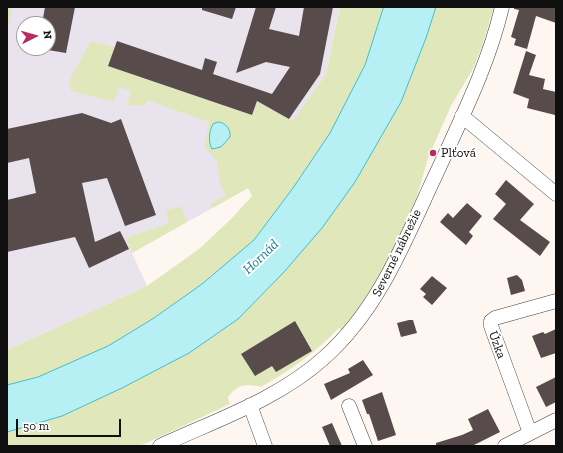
<!DOCTYPE html>
<html>
<head>
<meta charset="utf-8">
<style>
  body { margin:0 }
  #map { position:relative; width:563px; height:453px; overflow:hidden; background:#fef7f1; font-family:"Zilla Slab",serif }
  canvas { display:block }
  .frame { position:absolute; inset:0; border:8px solid #0f0f0f; pointer-events:none }
  .north { position:absolute; left:16px; top:16px; width:40px; height:40px; box-sizing:border-box; background:#fff; border:1px solid #9f9f9f; border-radius:50%; rotate:84deg; font-size:11px; font-weight:700; line-height:16px; text-align:center; color:#0f0f0f }
  .north::after { content:''; display:block; margin:auto; width:14px; height:18px; background:#b92c5f; clip-path:polygon(50% 0,100% 100%,50% 72%,0 100%) }
  .scale { position:absolute; left:16px; top:419px; width:105px; height:18px; box-sizing:border-box; border:2px solid #0f0f0f; border-top:0; padding-left:5px; font-size:12px; line-height:14px; white-space:nowrap; color:#0f0f0f; -webkit-text-stroke:3px #fff; paint-order:stroke }
</style>
</head>
<body>
<div id="map">
<canvas width="563" height="453"></canvas>
<div class="frame"></div>
<div class="north">N</div>
<div class="scale">50 m</div>
</div>
<script>
const ctx = document.querySelector('canvas').getContext('2d');
ctx.lineJoin = 'round';
function fill(path, color) { ctx.fillStyle = color; ctx.fill(path, 'evenodd'); }
function stroke(path, color, width, dash) { ctx.strokeStyle = color; ctx.lineWidth = width; ctx.lineCap = dash ? 'butt' : 'round'; ctx.setLineDash(dash || []); ctx.stroke(path); }
function drawText(font, color, halo, rows, align = 'center') {
  ctx.font = font + ' "Zilla Slab",serif'; ctx.lineWidth = 4; ctx.setLineDash([]); ctx.textBaseline = 'middle'; ctx.strokeStyle = halo; ctx.fillStyle = color; for (const [text, x, y, turn = 0] of rows) {
    ctx.save(); ctx.translate(x, y); ctx.rotate((+turn || 0) * Math.PI / 180); ctx.textAlign = isNaN(turn) ? turn : align; if (halo) ctx.strokeText(text, 0, 0); ctx.fillText(text, 0, 0); ctx.restore();
  }
}
const industrial = new Path2D(`
  M 7,7 L 340,7 L 326,74 L 248,188 L 132,253 L 147,286 L 7,350 ZM 24,24 L 48,24 L 48,48 L 24,48 Z`);
const green = new Path2D(`
  M 7,7 L 11,7 L 12,10 L 7,32 Z
  M 340,7 L 384,7 L 365,65 L 330,133 L 293,188 L 254,240 L 202,284 L 154,318 L 108,346 L 38,377 L 7,385 L 7,350 L 147,286 L 199,249 L 232,218 L 252,196 L 248,188 L 213,208 L 211,204 L 226,195 L 220,184 L 217,161 L 205,147 L 209,122 L 147,100 L 145,106 L 127,105 L 131,91 L 119,87 L 114,102 L 71,91 L 69,84 L 71,77 L 91,41 L 115,47 L 109,66 L 252,115 L 257,102 L 293,121 L 326,74 Z
  M 436,7 L 494,7 L 481,49 L 474,67 L 451,106 L 428,158 L 417,196 L 373,302 L 347,335 L 339,328 C 316,352 291,370 261,387 C 246,383 238,384 228,397 L 230,404 L 140,446 L 7,446 L 7,432 L 62,416 L 122,388 L 189,353 L 238,319 L 284,272 L 322,228 L 355,182 L 401,102 L 426,38 Z
  M 181,206 L 187,222 L 132,253 L 126,238 L 169,223 L 166,211 Z`);
const water = new Path2D(`
  M 384,7 L 436,7 L 426,38 L 401,102 L 355,182 L 322,228 L 284,272 L 238,319 L 189,353 L 122,388 L 62,416 L 7,432 L 7,385 L 38,377 L 108,346 L 154,318 L 202,284 L 254,240 L 293,188 L 330,133 L 365,65 Z
  M 219,122 C 226,123 231,130 230,137 L 221,147 L 212,149 C 208,142 209,131 213,124 Z`);
const building = new Path2D(`
  M 45,7 L 75,7 L 66,53 L 48,50 L 48,24 L 42,24 Z
  M 202,7 L 236,7 L 232,19 L 202,10 Z
  M 256,7 L 276,7 L 269,29 L 299,36 L 304,7 L 333,7 L 320,74 L 289,119 L 257,101 L 252,115 L 108,66 L 117,41 L 202,70 L 205,58 L 217,62 L 213,74 L 272,94 L 290,67 L 266,62 L 236,73 Z
  M 514,7 L 556,7 L 556,23 L 536,16 L 527,49 L 514,45 L 516,39 L 511,37 L 519,10 L 514,9 Z
  M 526,51 L 536,55 L 529,75 L 545,79 L 543,89 L 556,92 L 555,115 L 527,108 L 529,99 L 513,93 Z
  M 82,113 L 111,123 L 121,119 L 156,215 L 125,226 L 107,178 L 82,183 L 95,242 L 120,231 L 129,249 L 89,268 L 75,237 L 7,252 L 7,200 L 36,193 L 29,158 L 7,163 L 7,129 Z
  M 506,180 L 534,204 L 520,220 L 550,242 L 540,256 L 493,219 L 506,204 L 495,194 Z
  M 467,203 L 482,216 L 469,232 L 473,236 L 466,245 L 440,222 L 448,213 L 453,218 Z
  M 517,275 L 522,280 L 525,291 L 511,295 L 507,278 Z
  M 432,276 L 447,288 L 432,305 L 423,297 L 426,294 L 420,289 Z
  M 409,320 L 413,320 L 417,333 L 401,337 L 397,323 Z
  M 295,321 L 312,351 L 276,372 L 272,366 L 255,376 L 241,354 Z
  M 556,329 L 556,353 L 541,358 L 532,336 L 543,332 L 545,334 Z
  M 363,360 L 373,375 L 331,400 L 324,384 L 350,373 L 348,369 Z
  M 556,377 L 556,402 L 546,407 L 536,387 Z
  M 382,392 L 396,435 L 378,441 L 369,414 L 367,414 L 362,400 Z
  M 488,409 L 500,432 L 472,446 L 436,446 L 436,443 L 462,435 L 473,430 L 468,419 Z
  M 332,423 L 342,446 L 330,446 L 322,427 Z`);
const minor = new Path2D(`
  M 462,116 L 556,194
  M 250,405 L 265,446
  M 349,406 L 365,446
  M 530,433 L 491,326 L 491,321 L 495,318 L 556,301
  M 160,446 C 216,420 279,399 325,357 C 381,307 406,237 438,170 C 462,117 489,63 502,7
  M 505,446 L 556,420`);
const markers = [
  [433,153,4,"#b92c5f"]
];
const poiNames = [
  ["Plťová",441,153]
];
const streetNames = [
  ["Severné nábrežie",397,253,-64],
  ["Úzka",497,345,70]
];
const waterNames = [
  ["Hornád",261,257,-44]
];
fill(industrial, '#e9e3ed');
fill(green, '#e0e8bb');
fill(water, '#b7f0f4');
stroke(water, '#42bcc7', 1);
fill(building, '#574c4b');
stroke(minor, '#424242', 15);
stroke(minor, '#fff', 14);
for (const [x, y, r, color] of markers) { const dot = new Path2D(); dot.arc(x, y, r, 0, 2 * Math.PI); ctx.fillStyle = color; ctx.fill(dot); stroke(dot, '#fff', 1.5); }
drawText('13px', '#0f0f0f', '#fff', poiNames, 'left');
drawText('13px', '#0f0f0f', '#fff', streetNames);
drawText('italic 14px', '#1c808d', '#fff', waterNames);
</script>
</body>
</html>
